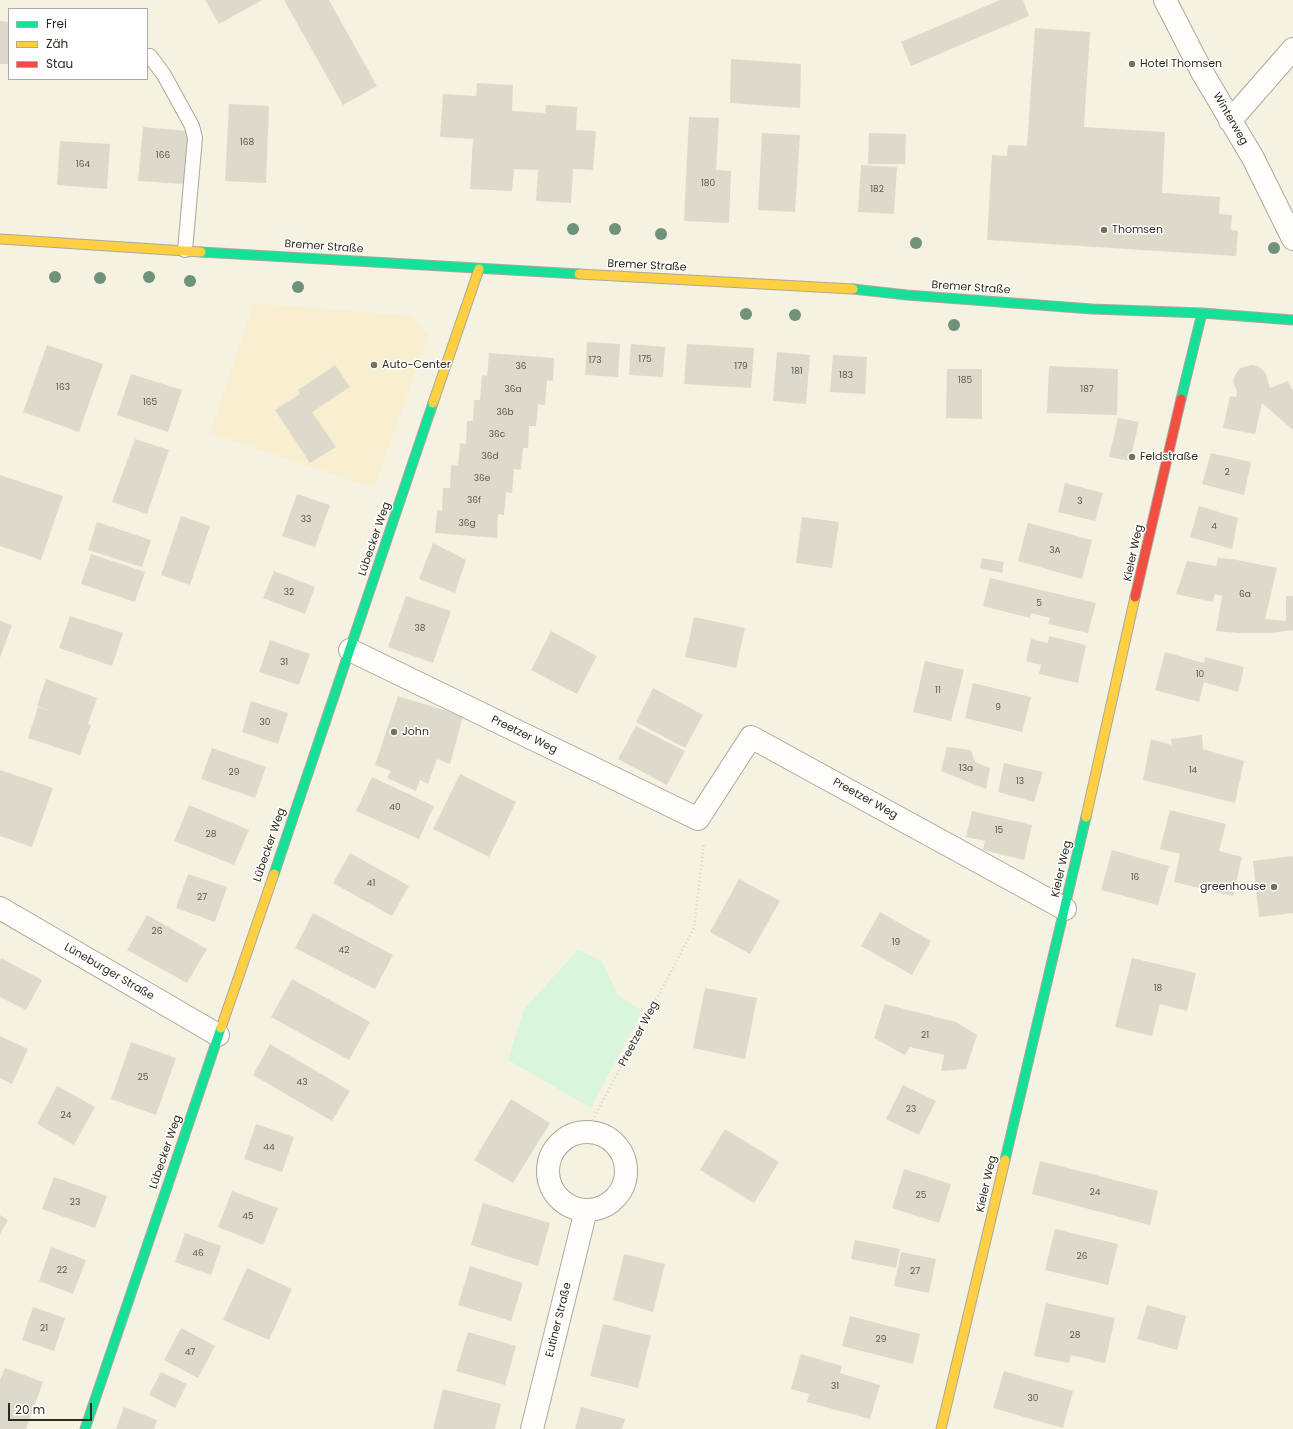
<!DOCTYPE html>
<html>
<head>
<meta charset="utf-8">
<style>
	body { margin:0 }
	#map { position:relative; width:1293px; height:1429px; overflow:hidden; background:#f6f2e2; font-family:Poppins,sans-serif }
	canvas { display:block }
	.legend { position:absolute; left:8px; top:8px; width:140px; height:72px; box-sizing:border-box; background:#fff; border:1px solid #abaaa5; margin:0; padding:5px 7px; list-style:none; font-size:12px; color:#2e2b1d }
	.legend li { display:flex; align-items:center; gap:8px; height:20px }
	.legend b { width:20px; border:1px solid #abaaa5 }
	.scale { position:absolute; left:8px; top:1403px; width:84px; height:18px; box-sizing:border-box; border:2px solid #2e2b1d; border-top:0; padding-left:5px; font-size:12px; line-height:14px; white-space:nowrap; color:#2e2b1d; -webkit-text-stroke:3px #fff; paint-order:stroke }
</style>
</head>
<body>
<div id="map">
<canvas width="1293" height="1429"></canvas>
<ul class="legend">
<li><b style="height:5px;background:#16e098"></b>Frei</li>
<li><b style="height:5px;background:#ffcf43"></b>Zäh</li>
<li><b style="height:5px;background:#f24e42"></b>Stau</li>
</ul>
<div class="scale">20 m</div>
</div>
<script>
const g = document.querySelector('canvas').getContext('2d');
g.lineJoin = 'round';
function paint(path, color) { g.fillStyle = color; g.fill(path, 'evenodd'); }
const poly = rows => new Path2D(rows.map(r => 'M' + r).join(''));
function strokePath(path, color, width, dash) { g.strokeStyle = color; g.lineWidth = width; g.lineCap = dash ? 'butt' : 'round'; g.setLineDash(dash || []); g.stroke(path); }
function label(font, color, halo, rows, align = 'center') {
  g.font = font + ' Poppins,sans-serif'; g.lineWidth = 3; g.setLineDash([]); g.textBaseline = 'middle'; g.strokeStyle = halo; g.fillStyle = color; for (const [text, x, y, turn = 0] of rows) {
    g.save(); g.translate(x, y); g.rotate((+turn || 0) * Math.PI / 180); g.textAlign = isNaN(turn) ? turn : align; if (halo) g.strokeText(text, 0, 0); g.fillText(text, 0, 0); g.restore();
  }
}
const built = poly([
	[254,303,412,316,429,335,374,488,210,433]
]);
const green = poly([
	[578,950,602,961,618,995,642,1011,591,1108,508,1060,524,1009]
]);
const building = poly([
	[205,0,262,0,219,24],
	[284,0,329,0,377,86,343,105],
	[1000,0,1023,0,1029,16,911,66,901,42],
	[0,21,9,22,9,64,0,64],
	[1035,28,1090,32,1084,127,1165,132,1162,193,1220,197,1219,214,1232,215,1231,230,1238,231,1236,256,987,240,992,155,1007,156,1008,145,1027,146],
	[731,59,801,64,800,108,730,103],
	[477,83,513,85,512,111,545,113,546,105,577,107,576,130,596,131,593,170,573,169,571,203,536,201,538,170,514,169,512,191,470,189,473,139,440,137,443,94,476,96],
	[229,104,269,106,266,183,225,181],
	[689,117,719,118,716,170,731,171,729,223,684,221],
	[143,127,188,131,184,184,138,181],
	[762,133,800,135,795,212,758,210],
	[869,133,906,134,905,164,868,164],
	[60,141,110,144,107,189,57,185],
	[861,165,897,167,894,214,858,212],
	[587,342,620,344,618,377,585,375],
	[631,344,665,347,663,377,629,375],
	[687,344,754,348,751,388,684,384],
	[47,345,103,364,79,432,23,412],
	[777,352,810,355,806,404,773,401],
	[489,353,554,358,553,381,547,380,545,405,538,404,536,426,529,426,528,448,523,448,521,470,514,469,512,493,506,492,504,515,498,514,497,538,435,533,437,510,442,511,443,488,450,488,451,465,458,466,460,443,466,444,467,421,473,421,474,400,480,400,482,375,487,376],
	[833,355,867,357,865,394,830,392],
	[335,365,350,387,312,412,336,447,310,463,275,410,300,394,298,390],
	[1251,365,1257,366,1262,369,1266,374,1270,388,1288,381,1292,390,1293,389,1293,430,1262,403,1255,434,1223,428,1230,396,1236,397,1237,392,1233,381,1235,375,1240,368],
	[1049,366,1118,369,1117,415,1047,413],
	[947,369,982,369,982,419,946,418],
	[131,374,182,390,168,432,117,415],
	[1118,418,1139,422,1130,461,1109,457],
	[135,439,169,450,147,514,112,502],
	[1211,453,1251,462,1244,495,1202,484],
	[0,475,63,496,41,560,0,546],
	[1065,483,1103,493,1095,521,1058,512],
	[297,494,330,505,315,547,282,536],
	[1199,506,1238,518,1232,549,1190,537],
	[181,516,210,526,190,585,161,575],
	[802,517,839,522,832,568,796,563],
	[97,522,151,540,142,567,88,550],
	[1028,523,1092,540,1082,579,1018,561],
	[433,543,466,560,455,593,419,579],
	[91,554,145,572,135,602,81,584],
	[982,558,1004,562,1002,573,980,568],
	[1218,558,1232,559,1277,568,1265,619,1286,621,1286,596,1293,596,1293,630,1270,633,1238,633,1216,631,1222,596,1215,594,1213,602,1176,594,1187,561,1216,566],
	[274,571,315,587,305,614,263,598],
	[990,578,1096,603,1088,633,1048,624,1050,618,1031,613,1030,618,983,606],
	[406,596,451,611,433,663,388,647],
	[70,616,123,633,112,666,59,648],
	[694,617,745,628,736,668,685,657],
	[0,621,12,625,0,658],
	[551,631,597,656,577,694,531,670],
	[1049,636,1086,645,1078,683,1039,674,1041,665,1026,661,1031,639,1048,643],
	[270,640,310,654,299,685,259,672],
	[1165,652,1204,663,1205,657,1244,667,1238,692,1204,682,1199,702,1155,690],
	[925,661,964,670,951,721,913,712],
	[46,679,97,698,88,724,91,725,80,755,28,738,38,707,54,712,37,706],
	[973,683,1031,697,1022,732,965,718],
	[653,688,703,715,685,748,636,722],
	[398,696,463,716,450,764,437,759,428,784,420,780,416,791,387,778,391,771,375,765],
	[251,701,288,713,278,744,242,732],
	[636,726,685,751,667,785,618,759],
	[1202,735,1203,749,1244,761,1235,803,1143,780,1151,739,1172,745,1171,739],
	[947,747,971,750,975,762,990,768,986,789,941,771],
	[212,748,266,767,255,798,201,779],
	[1004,763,1043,772,1034,802,998,792],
	[0,770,53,788,32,847,0,836],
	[460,774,516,802,489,857,433,829],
	[372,777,434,806,419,839,356,811],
	[189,805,249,830,234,865,174,841],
	[1170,810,1226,824,1219,851,1242,857,1233,896,1174,882,1180,854,1160,849],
	[972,811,1032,825,1024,860,983,850,985,841,966,837],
	[1112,850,1169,866,1158,905,1101,890],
	[350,853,409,886,392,916,333,883],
	[1293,856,1293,913,1259,917,1253,861],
	[188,874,227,887,215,922,176,908],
	[739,879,780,901,750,954,710,932],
	[880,912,931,941,912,975,861,946],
	[313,913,393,955,375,989,295,948],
	[147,915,207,949,187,983,127,950],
	[1,958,42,980,26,1010,0,997,0,961],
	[1132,958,1196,973,1187,1011,1160,1004,1152,1036,1115,1027],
	[292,979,370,1022,349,1060,271,1017],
	[705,988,757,998,745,1059,693,1048],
	[885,1004,956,1022,977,1035,966,1069,941,1071,944,1055,910,1047,905,1055,874,1038],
	[0,1036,28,1049,12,1084,0,1078],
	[131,1042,176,1058,156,1115,111,1099],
	[270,1044,350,1091,332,1121,253,1075],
	[903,1085,936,1101,919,1135,886,1119],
	[57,1086,95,1107,74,1145,37,1124],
	[511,1099,550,1123,513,1183,474,1160],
	[256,1124,294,1137,282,1172,244,1159],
	[725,1129,779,1162,754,1203,700,1170],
	[1040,1161,1158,1191,1150,1225,1032,1194],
	[904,1169,951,1184,939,1223,892,1208],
	[54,1177,107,1196,95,1228,42,1209],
	[232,1191,278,1208,263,1245,218,1227],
	[483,1203,550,1223,538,1266,471,1245],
	[0,1215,8,1220,0,1234],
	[1055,1229,1118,1244,1108,1285,1045,1270],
	[185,1233,221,1246,211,1275,175,1262],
	[855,1240,900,1249,896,1268,851,1259],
	[51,1247,86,1260,73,1294,39,1281],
	[901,1252,936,1259,929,1293,894,1286],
	[624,1254,665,1264,653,1312,613,1300],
	[470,1266,523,1283,511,1321,458,1305],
	[247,1268,292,1289,269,1340,223,1320],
	[1046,1303,1115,1318,1105,1363,1071,1355,1069,1363,1034,1356],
	[1147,1305,1186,1316,1177,1350,1137,1339],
	[33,1307,65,1318,54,1351,22,1340],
	[850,1316,920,1334,913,1364,842,1346],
	[603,1324,651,1336,638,1388,590,1376],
	[181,1328,215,1346,198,1378,164,1360],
	[468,1332,516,1346,505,1385,456,1371],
	[801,1354,842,1366,840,1373,880,1385,870,1419,807,1402,809,1394,791,1389],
	[5,1368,43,1382,26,1429,0,1429,0,1380],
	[1004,1371,1073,1391,1063,1428,993,1408],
	[161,1372,187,1384,175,1408,149,1395],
	[443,1389,501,1404,495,1429,433,1429],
	[124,1407,157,1420,154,1429,116,1429],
	[581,1407,625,1419,622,1429,575,1429]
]);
const path = poly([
	[587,1131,694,928,704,843]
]);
const lane = poly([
	[150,56,164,75,192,126,195,138,185,250]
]);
const street = poly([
	[1165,0,1202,72,1253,158,1293,239],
	[1230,121,1293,49],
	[350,650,698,819,751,737,1065,909],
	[0,908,218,1035],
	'548 1171a39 39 0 1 1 78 0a39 39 0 1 1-78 0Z',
	[532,1429,586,1210]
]);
const fast = poly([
	[201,252,579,274],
	[853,289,907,295,1092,309,1202,313,1293,320],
	[1181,399,1202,313],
	[274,874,433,403],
	[1005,1160,1086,817],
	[85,1429,221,1028]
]);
const slow = poly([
	[0,239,201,252],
	[579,274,853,289],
	[433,403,479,269],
	[1086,817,1135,597],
	[221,1028,274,874],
	[941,1429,1005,1160]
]);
const jam = poly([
	[1135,597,1181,399]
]);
const trees = [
	[573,229],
	[615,229],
	[661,234],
	[916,243],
	[1274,248],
	[55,277],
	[149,277],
	[100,278],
	[190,281],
	[298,287],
	[746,314],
	[795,315],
	[954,325]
];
const markers = [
	[1132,64,4,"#747162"],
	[1104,230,4,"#747162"],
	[374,365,4,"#747162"],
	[1132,457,4,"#747162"],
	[394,732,4,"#747162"],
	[1274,887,4,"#747162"]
];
const numberNames = [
	["168",247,143],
	["166",163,156],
	["164",83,165],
	["180",708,184],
	["182",877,190],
	["175",645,360],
	["173",595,361],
	["36",521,367],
	["179",741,367],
	["181",797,372],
	["183",846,376],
	["185",965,381],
	["163",63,388],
	["36a",513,390],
	["187",1087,390],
	["165",150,403],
	["36b",505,413],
	["36c",497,435],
	["36d",490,457],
	["2",1227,473],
	["36e",482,479],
	["36f",474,501],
	["3",1080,502],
	["33",306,520],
	["36g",467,524],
	["4",1214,527],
	["3A",1055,551],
	["32",289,593],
	["6a",1245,595],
	["5",1039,604],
	["38",420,629],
	["31",284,663],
	["10",1200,675],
	["11",938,691],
	["9",998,708],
	["30",265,723],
	["13a",966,769],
	["14",1193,771],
	["29",234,773],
	["13",1020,782],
	["40",395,808],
	["15",999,831],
	["28",211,835],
	["16",1135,878],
	["41",371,884],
	["27",202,898],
	["26",157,932],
	["19",896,943],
	["42",344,951],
	["18",1158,989],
	["21",925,1036],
	["25",143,1078],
	["43",302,1083],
	["23",911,1110],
	["24",66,1116],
	["44",269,1148],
	["24",1095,1193],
	["25",921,1196],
	["23",75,1203],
	["45",248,1217],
	["46",198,1254],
	["26",1082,1257],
	["22",62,1271],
	["27",915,1272],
	["21",44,1329],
	["28",1075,1336],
	["29",881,1340],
	["47",190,1353],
	["31",835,1387],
	["30",1033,1399]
];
const poiNames = [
	["Hotel Thomsen",1140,64],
	["Thomsen",1112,230],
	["Auto-Center",382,365],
	["Feldstraße",1140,457],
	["John",402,732],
	["greenhouse",1266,887,"right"]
];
const streetNames = [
	["Winterweg",1230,119,60],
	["Bremer Straße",324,247,4],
	["Bremer Straße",647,266,3],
	["Bremer Straße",971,288,4],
	["Lübecker Weg",375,539,-71],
	["Kieler Weg",1134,553,-78],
	["Preetzer Weg",524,735,26],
	["Preetzer Weg",865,799,29],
	["Lübecker Weg",270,845,-71],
	["Kieler Weg",1062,869,-77],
	["Lüneburger Straße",109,972,30],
	["Preetzer Weg",639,1034,-62],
	["Lübecker Weg",166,1152,-71],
	["Kieler Weg",987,1184,-77],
	["Eutiner Straße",559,1320,-76]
];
paint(built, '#f8efd0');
paint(green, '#d9f5db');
paint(building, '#dddacb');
strokePath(lane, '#aca89a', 16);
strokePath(street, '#aca89a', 24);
strokePath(fast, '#aca89a', 11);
strokePath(slow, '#aca89a', 11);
strokePath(jam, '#aca89a', 11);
strokePath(path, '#d5d3ce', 2.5, [1, 3]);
strokePath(lane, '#fefdfb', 14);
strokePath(street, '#fefdfb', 22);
strokePath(fast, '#16e098', 9);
strokePath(slow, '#ffcf43', 9);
strokePath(jam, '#f24e42', 9);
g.fillStyle = '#70917b';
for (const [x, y] of trees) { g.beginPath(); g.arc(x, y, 6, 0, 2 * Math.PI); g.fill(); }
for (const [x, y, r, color] of markers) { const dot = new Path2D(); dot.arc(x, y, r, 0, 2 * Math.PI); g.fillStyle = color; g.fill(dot); strokePath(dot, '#fff', 1.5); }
label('9px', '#5b584a', null, numberNames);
label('11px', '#2e2b1d', '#fff', poiNames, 'left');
label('11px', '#2e2b1d', '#fff', streetNames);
</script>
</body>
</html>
